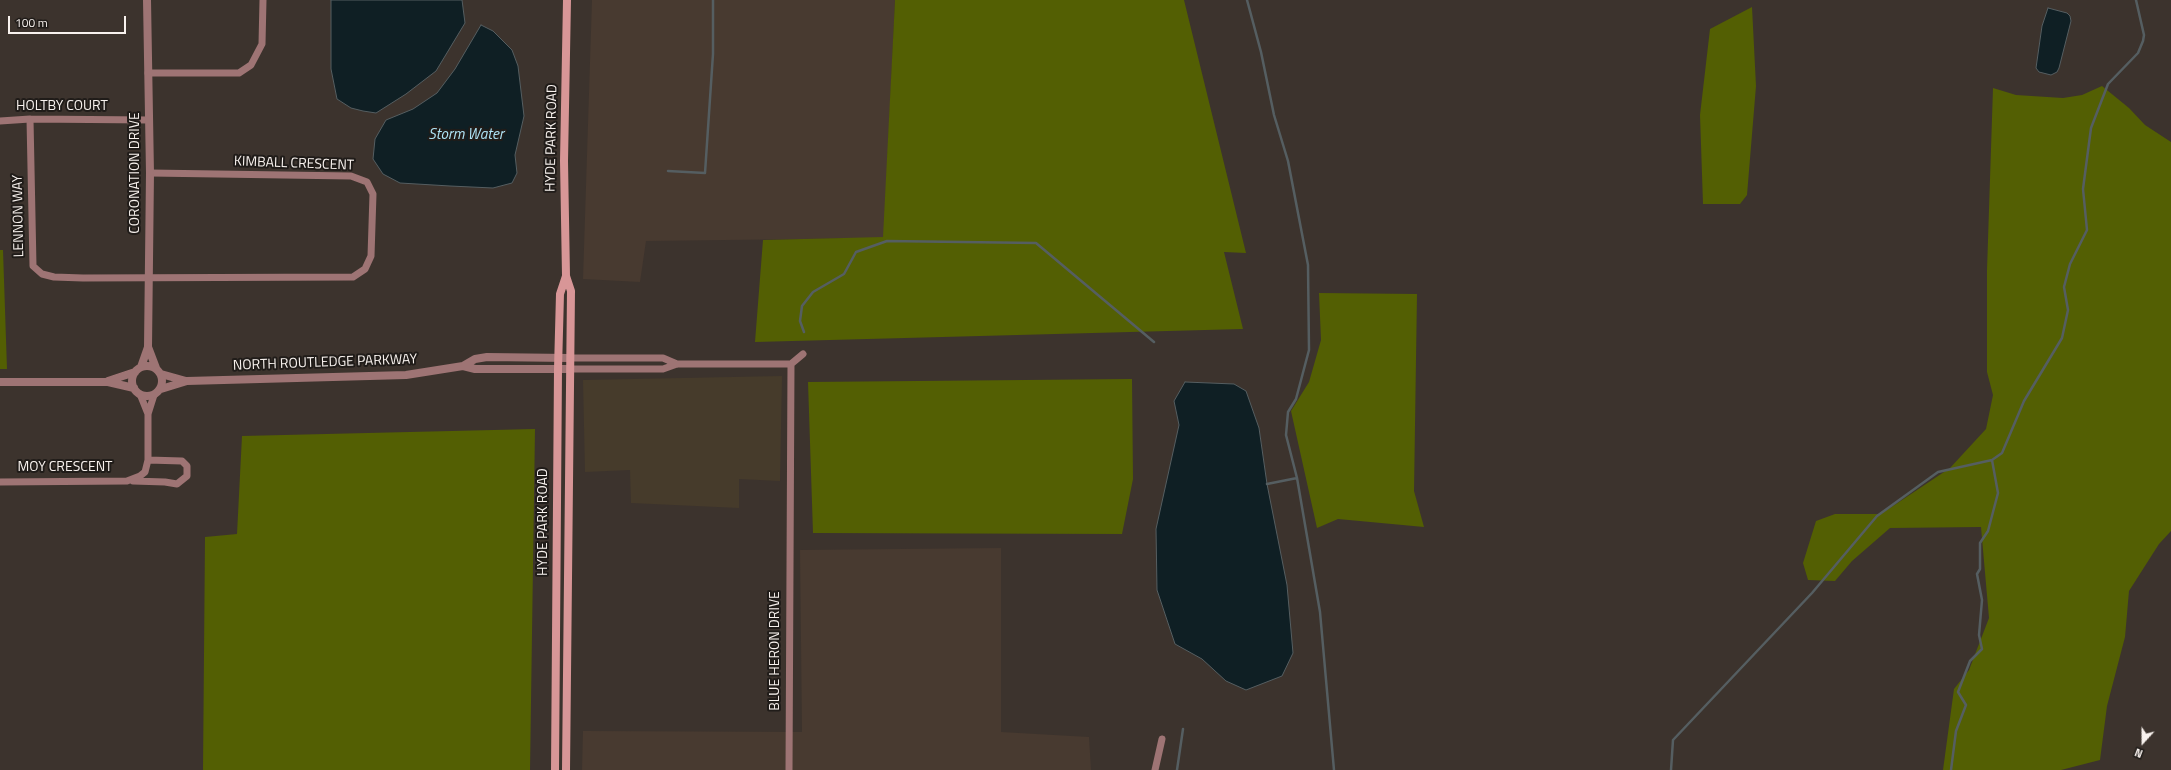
<!DOCTYPE html>
<html>
<head>
<meta charset="utf-8">
<style>
	body { margin:0 }
	#map { position:relative; width:2171px; height:770px; overflow:hidden; background:#3c332d; font-family:"Titillium Web",sans-serif }
	canvas { display:block }
	.north { position:absolute; left:2123px; top:722px; width:40px; height:40px; -webkit-text-stroke:3px #201c19; paint-order:stroke; rotate:201deg; font-size:11px; font-weight:700; line-height:16px; text-align:center; color:#f8f2ee }
	.north::after { content:''; display:block; margin:auto; width:14px; height:18px; background:#f8f2ee; clip-path:polygon(50% 0,100% 100%,50% 72%,0 100%) }
	.scale { position:absolute; left:8px; top:16px; width:118px; height:18px; box-sizing:border-box; border:2px solid #f8f2ee; border-top:0; padding-left:5px; font-size:12px; line-height:14px; white-space:nowrap; color:#f8f2ee; -webkit-text-stroke:3px #201c19; paint-order:stroke }
</style>
</head>
<body>
<div id="map">
<canvas width="2171" height="770"></canvas>
<div class="north">N</div>
<div class="scale">100 m</div>
</div>
<script>
const g = document.querySelector('canvas').getContext('2d');
g.lineJoin = 'round';
function paint(path, color) { g.fillStyle = color; g.fill(path, 'evenodd'); }
const poly = rows => new Path2D(rows.map(r => 'M' + r).join(''));
function strokePath(path, color, width, dash) { g.strokeStyle = color; g.lineWidth = width; g.lineCap = dash ? 'butt' : 'round'; g.setLineDash(dash || []); g.stroke(path); }
function label(font, color, halo, rows, align = 'center') {
  g.font = font + ' "Titillium Web",sans-serif'; g.lineWidth = 4; g.setLineDash([]); g.textBaseline = 'middle'; g.strokeStyle = halo; g.fillStyle = color; for (const [text, x, y, turn = 0] of rows) {
    g.save(); g.translate(x, y); g.rotate((+turn || 0) * Math.PI / 180); g.textAlign = isNaN(turn) ? turn : align; if (halo) g.strokeText(text, 0, 0); g.fillText(text, 0, 0); g.restore();
  }
}
const commercial = poly([
	[782,376,780,481,739,479,739,508,631,503,630,470,585,472,583,380]
]);
const built = poly([
	[592,0,895,0,884,238,646,241,640,282,583,279],
	[1001,548,1001,732,1089,737,1091,770,582,770,583,731,802,732,800,550]
]);
const green = poly([
	[895,0,1184,0,1246,253,1224,252,1243,329,755,342,763,240,883,237],
	[1752,7,1756,86,1747,195,1740,204,1703,204,1700,115,1710,29],
	[2102,86,2129,108,2145,125,2171,142,2171,531,2159,544,2129,591,2125,637,2107,706,2100,760,2061,770,1943,770,1954,689,1969,670,1989,618,1981,527,1890,528,1852,561,1835,581,1808,580,1803,563,1816,521,1835,514,1881,514,1950,468,1986,429,1993,395,1987,372,1987,270,1993,88,2016,95,2063,98,2082,95],
	[0,250,3,250,7,369,0,369],
	[1319,293,1417,294,1414,491,1424,527,1338,519,1317,528,1291,411,1309,382,1321,340],
	[1132,379,1133,479,1122,534,813,533,808,382],
	[535,429,530,770,203,770,205,537,237,534,242,436]
]);
const water = poly([
	[331,0,462,0,465,23,436,71,406,94,376,113,363,111,351,108,337,99,331,69,331,0],
	[2048,8,2067,13,2070,16,2071,21,2059,68,2057,72,2051,75,2039,72,2036,68,2042,26,2048,8],
	[481,25,493,31,512,50,518,66,524,116,515,155,517,173,512,183,493,188,450,186,400,183,383,174,373,159,375,139,386,120,413,109,437,93,455,69,481,25],
	[1185,382,1234,384,1246,391,1259,428,1267,484,1287,585,1293,653,1282,676,1246,690,1226,681,1202,659,1175,644,1157,590,1156,529,1179,425,1174,401,1185,382]
]);
const stream = poly([
	[1247,0,1261,52,1274,115,1288,161,1308,265,1309,350,1296,399,1288,412,1286,435,1297,478,1320,612,1334,770],
	[668,171,705,173,713,54,713,0],
	[804,332,800,321,802,306,813,292,844,274,856,252,887,241,1036,243,1154,342],
	[1267,484,1297,478],
	[1177,770,1183,729],
	[1671,770,1673,740,1812,593,1877,516,1938,472,1992,460,2002,453,2024,401,2062,338,2068,310,2064,287,2070,264,2087,230,2083,189,2091,128,2108,84,2138,53,2143,41,2144,35,2136,0],
	[1951,770,1956,731,1966,705,1958,692,1970,661,1982,649,1979,635,1982,600,1977,574,1980,569,1980,543,1988,531,1998,493,1992,460]
]);
const minor = poly([
	[148,73,239,73,251,65,262,44,263,0],
	[30,119,33,266,42,274,54,277,83,278,353,277,365,269,371,256,373,194,367,182,351,176,150,173],
	[0,121,30,119,149,120],
	[569,358,663,358,677,364],
	[791,364,803,354],
	[569,369,663,369,677,364,791,364],
	[140,394,148,414],
	[133,481,165,482,177,484,187,476,187,466,182,461,148,460],
	[0,482,127,481,140,476,145,472,148,460,148,414,154,395],
	[789,770,791,364],
	[1155,770,1162,739]
]);
const tertiary = poly([
	[147,0,150,173,148,347,156,368],
	'132 381a15 15 0 1 1 30 0a15 15 0 1 1-30 0Z',
	[463,366,475,369,569,369],
	[141,367,148,347],
	[161,374,186,381],
	[108,381,135,372],
	[0,382,108,382,134,388],
	[161,389,187,381,406,375,463,366,475,359,487,357,569,358]
]);
const secondary = poly([
	[555,770,558,369,560,294,566,276],
	[566,770,571,291,566,276,564,161,567,0]
]);
const streetNames = [
	["HOLTBY COURT",62,107],
	["HYDE PARK ROAD",552,138,-89],
	["KIMBALL CRESCENT",294,164,2],
	["CORONATION DRIVE",136,173,-90],
	["LENNON WAY",19,216,-91],
	["NORTH ROUTLEDGE PARKWAY",325,363,-2],
	["MOY CRESCENT",65,468],
	["HYDE PARK ROAD",544,522,-90],
	["BLUE HERON DRIVE",776,651,-90]
];
const waterNames = [
	["Storm Water",466,135]
];
paint(commercial, '#463b2b');
paint(built, '#483a30');
paint(green, '#535f03');
paint(water, '#0f1f24');
strokePath(water, '#555e61', 1);
strokePath(stream, '#555e61', 2.5);
strokePath(minor, '#9e7474', 7);
strokePath(tertiary, '#9e7474', 8);
strokePath(secondary, '#d89697', 8);
label('14px', '#f8f2ee', '#201c19', streetNames);
label('italic 15px', '#afe4f6', '#201c19', waterNames);
</script>
</body>
</html>
